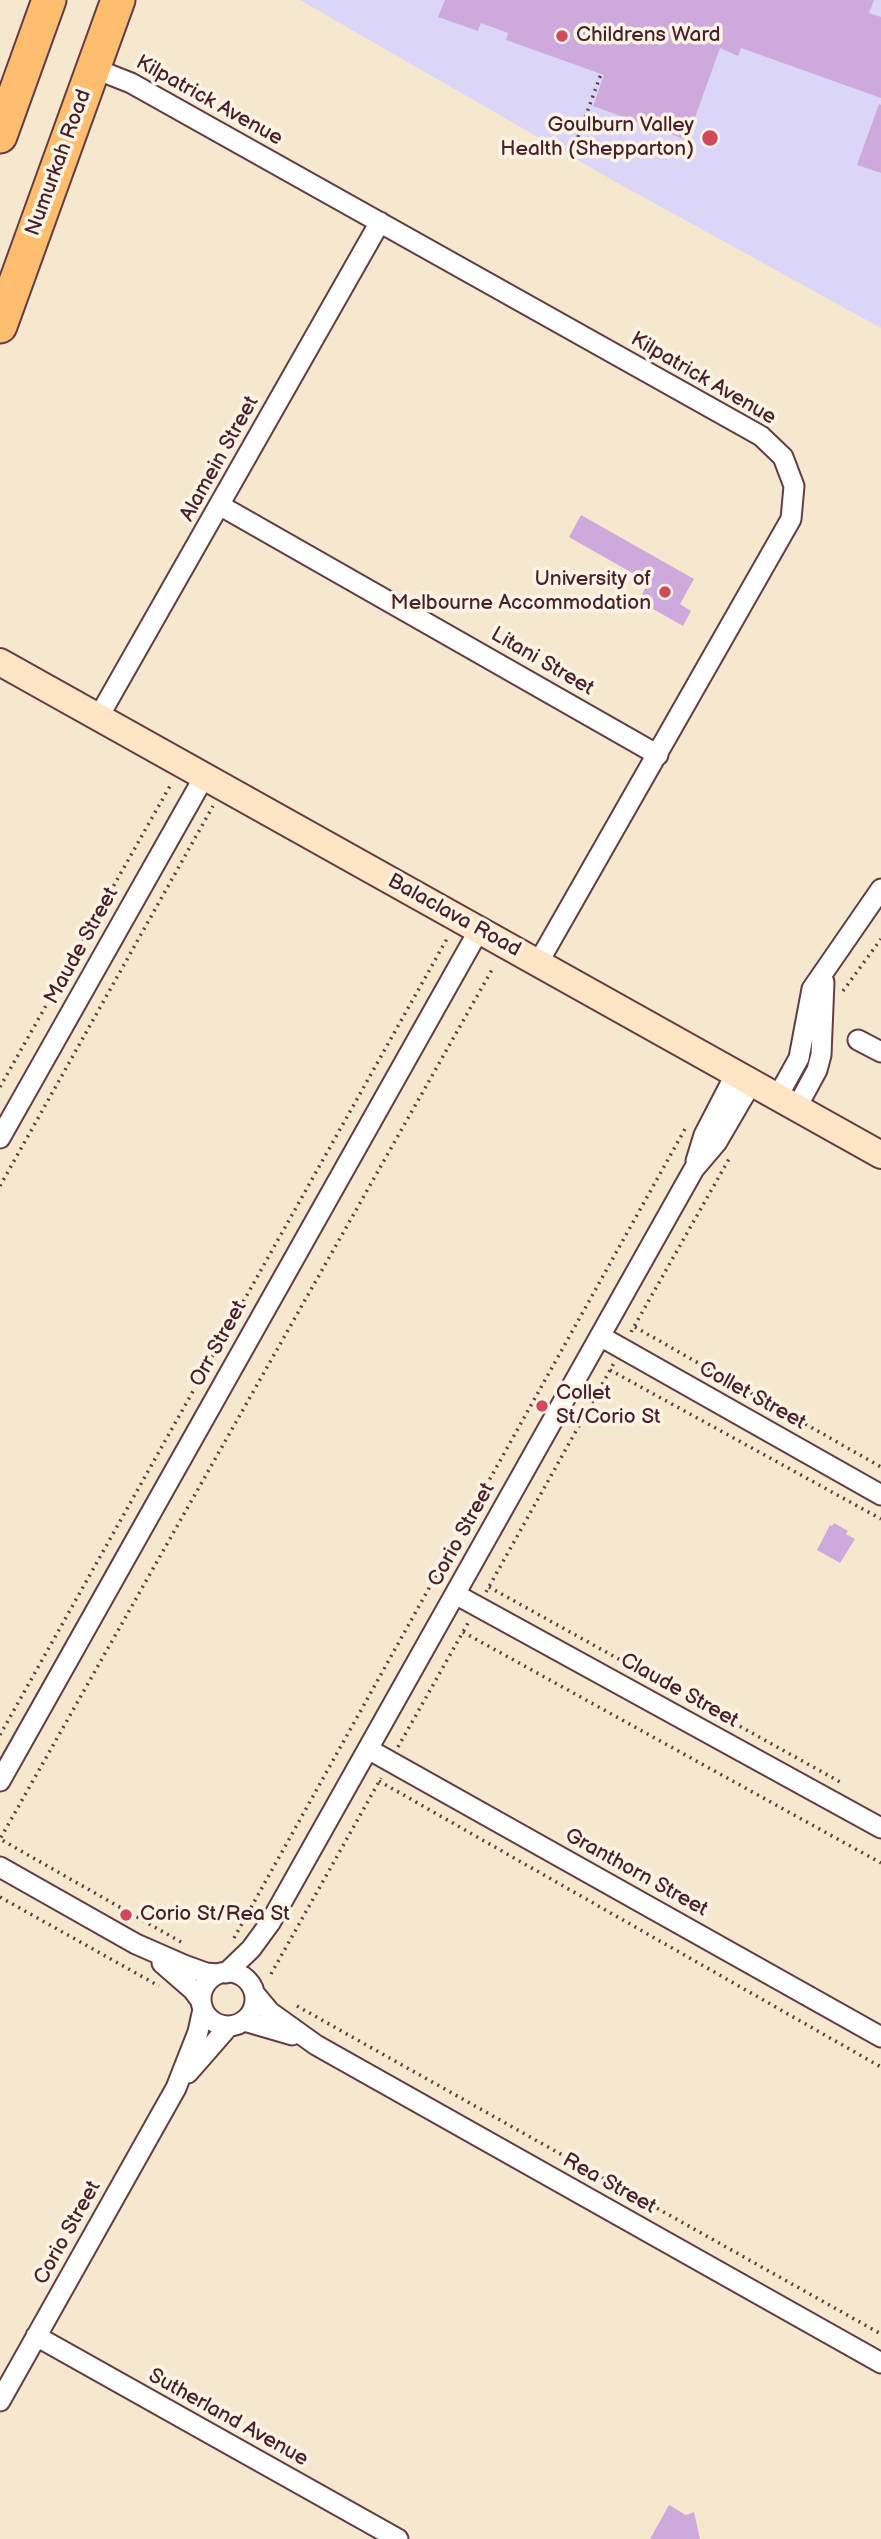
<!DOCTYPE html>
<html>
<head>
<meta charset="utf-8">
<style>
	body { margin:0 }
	canvas { display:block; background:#f6e8cf }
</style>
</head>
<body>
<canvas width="881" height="2539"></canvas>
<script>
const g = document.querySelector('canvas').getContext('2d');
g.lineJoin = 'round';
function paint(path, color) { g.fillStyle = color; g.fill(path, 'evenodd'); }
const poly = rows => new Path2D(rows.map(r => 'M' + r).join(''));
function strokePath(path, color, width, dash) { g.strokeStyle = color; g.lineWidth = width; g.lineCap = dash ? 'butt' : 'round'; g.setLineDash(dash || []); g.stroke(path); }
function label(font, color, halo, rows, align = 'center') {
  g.font = font + ' "Balsamiq Sans",sans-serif'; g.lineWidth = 7; g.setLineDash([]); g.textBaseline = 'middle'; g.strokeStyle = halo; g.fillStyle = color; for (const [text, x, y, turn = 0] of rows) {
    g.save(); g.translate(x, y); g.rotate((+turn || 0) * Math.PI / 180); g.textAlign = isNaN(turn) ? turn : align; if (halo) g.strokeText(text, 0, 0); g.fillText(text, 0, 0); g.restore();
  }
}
const built = poly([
	[300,0,881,0,881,328,614,181]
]);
const building = poly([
	[445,0,874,0,869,13,881,17,881,98,741,48,738,56,720,48,687,140,593,106,604,75,506,40,508,33,481,23,478,31,438,17],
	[879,104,881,105,881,173,857,165],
	[581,515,694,579,680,604,691,611,683,626,639,601,648,582,569,537],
	[834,1523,848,1531,846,1534,855,1539,840,1563,817,1550,830,1525,832,1526],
	[669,2505,686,2515,694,2512,700,2539,650,2539]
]);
const path = poly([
	[578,137,601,74],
	[843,991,881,939],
	[0,1087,170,786],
	[0,1186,213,806],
	[635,1327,881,1467],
	[631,1332,729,1159],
	[610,1370,881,1519],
	[489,1587,842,1783],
	[486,1592,614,1363],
	[463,1632,881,1863],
	[0,1735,448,937],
	[398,1747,468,1623],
	[379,1781,881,2067],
	[0,1897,159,1986],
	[234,1938,685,1129],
	[181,1942,0,1839,493,968],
	[271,1974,381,1778],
	[297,2006,881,2334]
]);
const street = poly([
	[93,68,131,83,761,436,783,457,794,486,791,519,538,963],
	[221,506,658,755],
	[98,718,380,222],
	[858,1040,881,1052],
	[778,1096,799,1058,812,989,881,889],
	[797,1107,817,1070,821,1055,824,982],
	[0,1138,204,777],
	[696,1161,704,1135,736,1073],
	[600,1336,881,1495],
	[455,1594,881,1828],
	[368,1749,881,2037],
	[0,1781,479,930],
	[0,1867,136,1944,184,1965,206,1973,218,1974],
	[162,1963,193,1990,201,2001],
	'201 1999a27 27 0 1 1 54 0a27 27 0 1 1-54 0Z',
	[226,1973,251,1949,270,1923,694,1169,717,1142,752,1082],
	[255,1994,270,2012,316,2045,881,2363],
	[244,2021,292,2035],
	[188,2073,229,2026],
	[36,2336,398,2539],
	[0,2401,176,2088,198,2032,203,2009]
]);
const secondary = poly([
	[0,662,881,1155]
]);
const highway = poly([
	[0,136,49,0],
	[0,326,118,0]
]);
const markers = [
	[562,36,7,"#d1495b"],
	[710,138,9,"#d1495b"],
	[665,592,7,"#d1495b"],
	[542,1406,7,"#d1495b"],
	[126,1915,7,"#d1495b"]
];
const poiNames = [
	["Childrens Ward",576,36],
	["Goulburn Valley",694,126,"right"],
	["Health (Shepparton)",694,150,"right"],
	["University of",651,580,"right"],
	["Melbourne Accommodation",651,604,"right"],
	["Collet",556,1394],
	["St/Corio St",556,1418],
	["Corio St/Rea St",140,1915]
];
const streetNames = [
	["Kilpatrick Avenue",209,101,29],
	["Numurkah Road",59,163,-70],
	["Kilpatrick Avenue",703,379,30],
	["Alamein Street",220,459,-61],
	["Litani Street",542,662,30],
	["Balaclava Road",454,916,29],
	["Maude Street",82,946,-61],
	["Orr Street",219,1344,-61],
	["Collet Street",752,1396,29],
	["Corio Street",462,1535,-61],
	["Claude Street",679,1691,29],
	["Granthorn Street",636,1873,29],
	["Rea Street",609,2184,29],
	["Corio Street",68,2233,-61],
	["Sutherland Avenue",228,2418,29]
];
paint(built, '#dbd6f7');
paint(building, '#ceaadc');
strokePath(street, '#643d44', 23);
strokePath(secondary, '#643d44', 30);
strokePath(highway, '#643d44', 37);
strokePath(path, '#643d44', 3.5, [2, 5]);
strokePath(street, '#fff', 19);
strokePath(secondary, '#fee5c5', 26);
strokePath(highway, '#fcbd6f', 33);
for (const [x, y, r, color] of markers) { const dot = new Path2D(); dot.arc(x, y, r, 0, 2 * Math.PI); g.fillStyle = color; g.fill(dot); strokePath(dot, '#fcf5e5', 2.5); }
label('21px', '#4a1f2b', '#fcf5e5', poiNames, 'left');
label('21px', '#4a1f2b', '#fcf5e5', streetNames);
</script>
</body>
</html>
